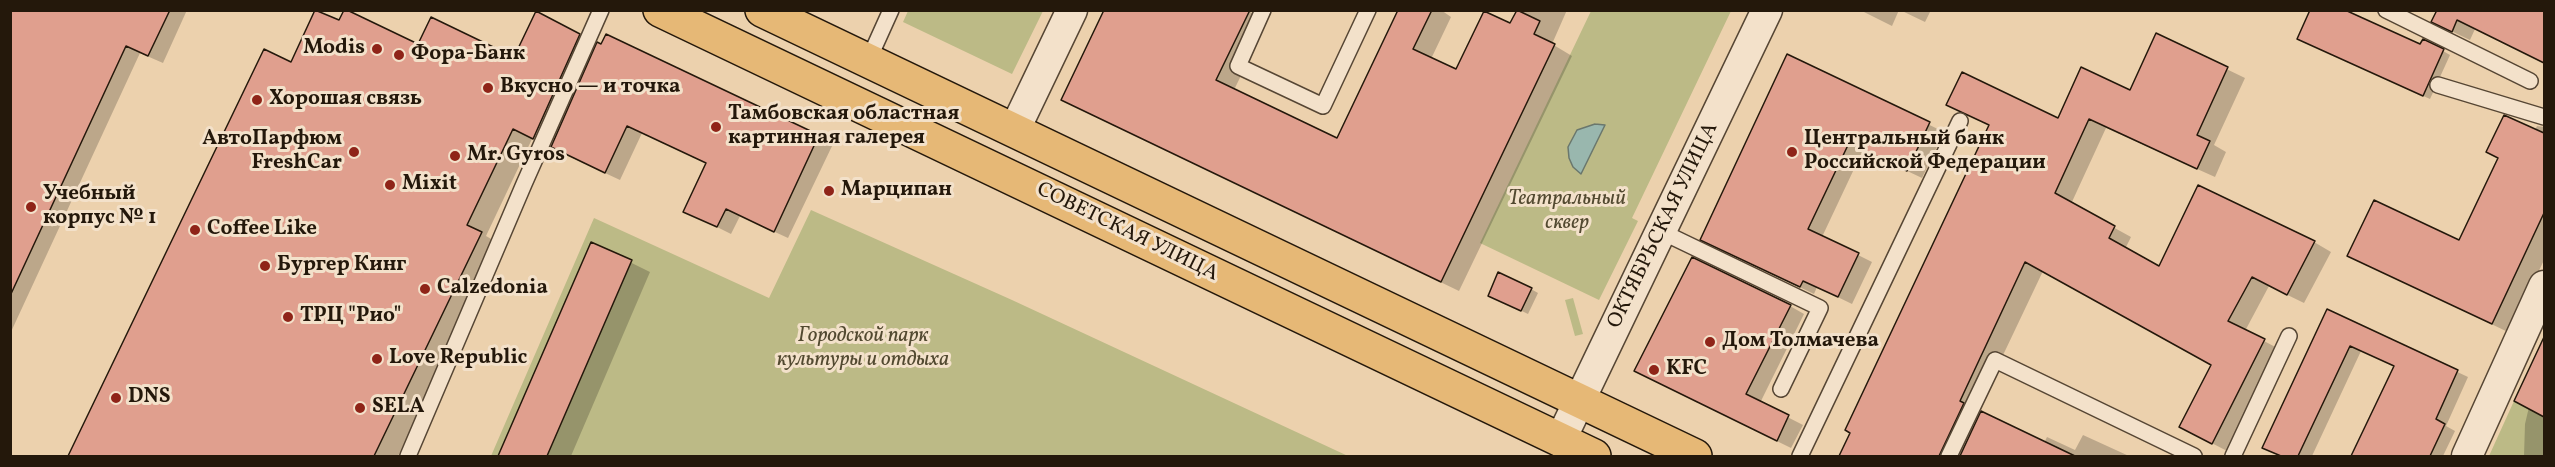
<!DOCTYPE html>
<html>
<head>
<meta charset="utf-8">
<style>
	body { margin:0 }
	#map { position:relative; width:2555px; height:467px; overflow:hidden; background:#ecd1ad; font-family:Vollkorn,serif }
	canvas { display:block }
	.frame { position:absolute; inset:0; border:12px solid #24180b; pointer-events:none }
</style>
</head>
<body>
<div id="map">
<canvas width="2555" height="467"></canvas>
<div class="frame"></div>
</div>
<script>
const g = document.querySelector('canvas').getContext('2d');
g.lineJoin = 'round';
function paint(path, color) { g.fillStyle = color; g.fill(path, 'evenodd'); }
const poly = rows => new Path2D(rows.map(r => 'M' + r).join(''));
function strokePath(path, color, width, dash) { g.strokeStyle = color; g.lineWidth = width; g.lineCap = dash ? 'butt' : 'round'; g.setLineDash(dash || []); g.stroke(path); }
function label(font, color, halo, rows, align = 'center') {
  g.font = font + ' Vollkorn,serif'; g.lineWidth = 6; g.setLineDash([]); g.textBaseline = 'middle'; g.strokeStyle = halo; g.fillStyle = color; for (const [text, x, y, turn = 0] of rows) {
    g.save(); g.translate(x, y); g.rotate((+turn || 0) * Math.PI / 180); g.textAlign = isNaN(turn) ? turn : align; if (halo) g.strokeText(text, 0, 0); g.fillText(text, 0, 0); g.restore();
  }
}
const green = poly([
	[908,11,908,10,1043,11,1012,74,903,22],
	[1591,11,1731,11,1632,218,1638,221,1599,300,1480,243],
	[811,210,1012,300,1348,456,491,456,594,218,769,298],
	[1573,298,1583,334,1575,336,1565,300],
	[2544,337,2544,456,2489,456,2514,401]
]);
const water = poly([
	[1595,124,1605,125,1581,174,1573,167,1569,158,1568,147,1577,130,1595,124]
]);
const shadow = poly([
	[10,10,187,10,163,63,140,53,10,334],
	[1247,10,1267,22,1234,90,1338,140,1400,10,1441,10,1451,17,1431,59,1457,71,1511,25,1517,10,1567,10,1552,44,1572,56,1459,291,1063,100],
	[1860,10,1899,10,1892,26],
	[1900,10,1931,10,1925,22],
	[2439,10,2544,10,2544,63,2475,29,2470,40,2451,31],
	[339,22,419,46,515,59,579,35,602,46,606,36,833,144,788,238,740,216,731,234,685,211,708,164,642,133,620,180,532,139,486,236,500,244,398,456,69,456,264,51,292,64],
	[2156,35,2245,78,2214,145,2226,152,2215,177,2106,128,2071,204,2131,237,2125,249,2160,268,2314,242,2331,252,2304,303,2269,286,2245,331,2281,350,2229,452,2198,436,2212,365,2043,271,1976,412,2044,443,2047,437,2075,450,2083,435,2129,456,1841,456,1990,126,1948,104,2058,120,2131,92],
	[2306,43,2421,46,2443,51,2450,55,2430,99],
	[1787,56,1944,132,1922,178,1863,150,1822,237,1872,262,1852,304,1817,287,1814,294,1716,247],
	[2537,126,2544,127,2544,260,2510,333,2349,256,2460,242,2500,158,2535,130],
	[591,243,650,272,571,456,499,456],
	[1531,289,1538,293,1528,314,1497,299],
	[1790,306,1804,314,1760,403,1803,425,1791,448,1650,379],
	[2328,311,2468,377,2446,426,2455,431,2443,456,2353,456,2395,366,2361,351,2312,456,2281,456,2264,448],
	[2544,340,2544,456,2524,456,2525,424,2529,407,2516,400]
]);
const building = poly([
	[10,10,170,10,148,56,126,46,10,296,10,10],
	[315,10,339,20,344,10,347,10,418,44,431,17,514,57,536,11,580,34,533,139,513,129,467,225,482,232,374,456,68,456,264,49,291,62,315,10],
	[1104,10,1250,10,1216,80,1337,138,1398,10,1432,10,1413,49,1456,69,1484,11,1510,23,1517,10,1540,21,1534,34,1555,44,1441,282,1061,100,1104,10],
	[2310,10,2345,10,2420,44,2423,39,2444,49,2423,96,2297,39,2310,10],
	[2437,10,2544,10,2544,63,2457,20,2452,32,2431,22,2437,10],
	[2156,33,2228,67,2197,135,2210,141,2197,169,2089,119,2055,193,2115,226,2109,238,2159,266,2198,185,2315,241,2287,295,2252,277,2228,321,2265,339,2212,444,2179,427,2211,365,2025,262,1960,401,1964,403,1939,456,1839,456,1850,433,1845,430,1989,125,1946,105,1962,72,2058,118,2081,67,2130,90,2156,33],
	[606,34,819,135,774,232,726,209,717,227,683,212,706,163,627,126,605,173,551,147,597,42,601,44,606,34],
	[1787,54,1930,122,1907,171,1849,143,1808,229,1859,253,1838,297,1803,281,1800,287,1700,240,1787,54],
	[2504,115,2544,133,2544,213,2492,324,2347,256,2374,200,2459,240,2498,158,2486,152,2504,115],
	[591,242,632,260,547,456,498,456,591,242],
	[1692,257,1791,305,1746,394,1789,415,1777,441,1634,371,1692,257],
	[1498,272,1532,288,1521,311,1488,296,1498,272],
	[2327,309,2458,370,2436,419,2445,424,2430,456,2351,456,2394,366,2350,346,2298,456,2281,456,2262,448,2327,309],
	[2544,337,2544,417,2514,401,2544,337],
	[1981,411,2075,456,1960,456,1981,411]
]);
const service = poly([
	[1263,10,1238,66,1323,106,1368,10],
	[2386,10,2530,81],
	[868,61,891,10],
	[2438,85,2544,117],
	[1660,231,1820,308,1781,389],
	[408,456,524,184,601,10],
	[1800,456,1960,121],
	[1949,456,1995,360,2194,456],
	[2233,456,2289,336]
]);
const minor = poly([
	[1014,131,1072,10],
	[1560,441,1767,10],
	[2467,456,2544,286]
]);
const primary = poly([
	[660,10,1594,456],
	[762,10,1695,456]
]);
const markers = [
	[377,49,6,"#8f2418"],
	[399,55,6,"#8f2418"],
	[488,88,6,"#8f2418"],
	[257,100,6,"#8f2418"],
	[716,127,6,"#8f2418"],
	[354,152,6,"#8f2418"],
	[1792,152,6,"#8f2418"],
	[455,156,6,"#8f2418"],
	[390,185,6,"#8f2418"],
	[829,191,6,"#8f2418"],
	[31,207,6,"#8f2418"],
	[195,230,6,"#8f2418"],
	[265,266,6,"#8f2418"],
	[425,289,6,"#8f2418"],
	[288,317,6,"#8f2418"],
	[1710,342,6,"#8f2418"],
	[377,359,6,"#8f2418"],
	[1654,370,6,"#8f2418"],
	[116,398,6,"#8f2418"],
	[360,408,6,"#8f2418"]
];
const poiNames = [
	["Modis",365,49,"right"],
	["Фора-Банк",411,55],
	["Вкусно — и точка",500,88],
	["Хорошая связь",269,100],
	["Тамбовская областная",728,115],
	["картинная галерея",728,139],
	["АвтоПарфюм",342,140,"right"],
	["FreshCar",342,164,"right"],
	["Центральный банк",1804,140],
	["Российской Федерации",1804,164],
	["Mr. Gyros",467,156],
	["Mixit",402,185],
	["Марципан",841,191],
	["Учебный",43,195],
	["корпус № 1",43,219],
	["Coffee Like",207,230],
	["Бургер Кинг",277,266],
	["Calzedonia",437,289],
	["ТРЦ \"Рио\"",300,317],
	["Дом Толмачева",1722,342],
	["Love Republic",389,359],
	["KFC",1666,370],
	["DNS",128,398],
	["SELA",372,408]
];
const parkNames = [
	["Театральный",1567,200],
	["сквер",1567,224],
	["Городской парк",863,337],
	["культуры и отдыха",863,361]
];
const streetNames = [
	["ОКТЯБРЬСКАЯ УЛИЦА",1664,226,-64],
	["СОВЕТСКАЯ УЛИЦА",1127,233,26]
];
paint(green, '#bcba86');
paint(water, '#99b7ae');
strokePath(water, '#6a776d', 1.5);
paint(shadow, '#0003');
paint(building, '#e09f8e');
strokePath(building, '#24180b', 1.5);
strokePath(service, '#564634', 18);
strokePath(minor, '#564634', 33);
strokePath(primary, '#24180b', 36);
strokePath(service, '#f3e1ca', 15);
strokePath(minor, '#f3e1ca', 30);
strokePath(primary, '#e6b876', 33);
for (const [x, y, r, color] of markers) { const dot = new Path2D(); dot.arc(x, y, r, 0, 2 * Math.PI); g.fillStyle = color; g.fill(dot); strokePath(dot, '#f3e1ca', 2); }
label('bold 21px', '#24180b', '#f3e1ca', poiNames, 'left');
label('italic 21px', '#524930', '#f3e1ca', parkNames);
label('21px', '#24180b', '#f3e1ca', streetNames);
</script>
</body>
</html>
